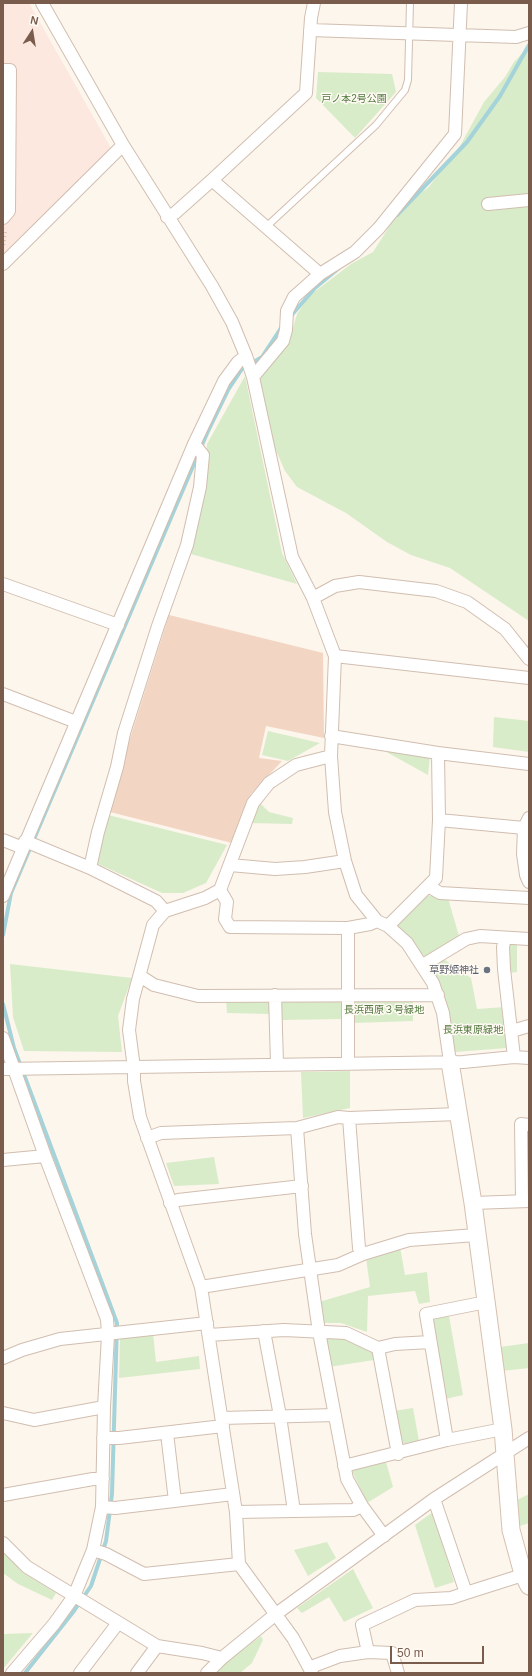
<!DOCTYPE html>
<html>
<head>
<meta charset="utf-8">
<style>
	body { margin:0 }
	#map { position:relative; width:532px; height:1676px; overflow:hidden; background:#fdf6ec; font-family:Arial,sans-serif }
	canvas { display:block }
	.frame { position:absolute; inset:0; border:4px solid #7a5c4d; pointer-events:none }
	.north { position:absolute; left:12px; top:12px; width:40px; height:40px; -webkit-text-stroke:3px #fffaf3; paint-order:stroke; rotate:12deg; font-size:11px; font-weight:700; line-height:16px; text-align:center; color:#7a5c4d }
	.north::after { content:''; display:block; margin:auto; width:14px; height:18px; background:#7a5c4d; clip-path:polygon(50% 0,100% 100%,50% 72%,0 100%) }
	.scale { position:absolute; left:390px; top:1646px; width:94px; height:18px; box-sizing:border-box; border:2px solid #7a5c4d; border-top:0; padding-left:5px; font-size:12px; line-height:14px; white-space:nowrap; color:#7a5c4d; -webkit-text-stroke:3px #fffaf3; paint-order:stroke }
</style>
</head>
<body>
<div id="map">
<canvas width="532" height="1676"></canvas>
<div class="frame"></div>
<div class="north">N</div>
<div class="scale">50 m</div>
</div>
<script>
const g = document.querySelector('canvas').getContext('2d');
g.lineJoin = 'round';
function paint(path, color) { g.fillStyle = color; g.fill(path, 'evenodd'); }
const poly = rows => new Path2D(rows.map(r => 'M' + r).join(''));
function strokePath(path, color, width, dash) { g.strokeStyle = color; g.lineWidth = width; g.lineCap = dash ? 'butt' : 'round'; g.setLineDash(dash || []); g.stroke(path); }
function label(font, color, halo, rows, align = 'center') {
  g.font = font + ' Arial,"Noto Sans JP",sans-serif'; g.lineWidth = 3; g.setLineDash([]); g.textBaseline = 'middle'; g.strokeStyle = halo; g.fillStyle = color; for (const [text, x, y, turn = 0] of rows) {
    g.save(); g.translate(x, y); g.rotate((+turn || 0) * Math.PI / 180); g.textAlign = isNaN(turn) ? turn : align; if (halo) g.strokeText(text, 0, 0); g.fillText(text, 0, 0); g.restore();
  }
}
const commercial = poly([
	[3,3,29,3,111,148,3,256]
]);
const green = poly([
	[529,46,529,621,450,568,411,555,387,542,346,513,297,487,285,471,263,421,256,385,290,338,297,314,309,296,351,264,373,252,405,202,428,188,460,146,484,102,505,77,514,62],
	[318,72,392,74,396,92,355,138,316,98],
	[245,376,282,553,297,584,191,554,205,472,207,444],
	[494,717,529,721,529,752,493,747],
	[268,731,320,743,288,761,262,755],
	[381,749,430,757,428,775],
	[260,803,269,812,293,818,292,824,250,823],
	[108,815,227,845,206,883,183,893,162,893,94,862],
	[425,895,448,898,459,936,427,959,395,926],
	[508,944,517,945,517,972,509,973],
	[442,958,471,978,477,1009,505,1007,507,1048,455,1052,447,1008,430,967],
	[10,964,132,978,118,1016,122,1052,24,1051,13,1017],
	[413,998,413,1021,354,1023,354,1000],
	[226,999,271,1001,271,1014,227,1013],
	[341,999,342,1019,282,1020,281,1000],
	[350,1071,350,1108,303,1118,301,1072],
	[214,1157,219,1184,174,1186,166,1163],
	[400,1247,405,1275,427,1272,430,1302,419,1304,415,1291,368,1296,367,1332,341,1323,324,1323,319,1302,370,1287,366,1258],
	[449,1316,463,1395,445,1399,430,1319],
	[153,1333,156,1362,199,1356,200,1369,119,1378,120,1339],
	[324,1337,345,1337,373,1351,374,1360,329,1367],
	[529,1343,529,1368,502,1371,500,1347],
	[413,1408,419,1441,400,1444,394,1411],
	[386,1462,393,1487,367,1503,351,1469],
	[529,1494,529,1523,517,1527,515,1501],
	[433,1512,454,1582,435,1588,415,1525],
	[327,1542,336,1558,308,1576,294,1550],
	[3,1551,22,1572,56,1593,52,1600,18,1584,3,1573],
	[353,1569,373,1608,344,1622,329,1597,302,1613,297,1608],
	[33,1633,3,1669,3,1634],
	[261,1636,263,1640,252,1663,240,1673,211,1673]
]);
const stream = poly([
	[397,215,467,142,500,96,529,45],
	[290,317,315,288,339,268],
	[3,935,11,893,208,431,228,390,242,369,262,357,283,325],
	[3,1004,14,1048,117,1323,112,1494,106,1541,91,1586,74,1611,25,1673]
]);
const building = poly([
	[169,615,323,653,324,738,266,726,259,758,282,761,251,794,232,843,110,812,121,767]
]);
const path = poly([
	[4,245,6,229]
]);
const lane = poly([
	[266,227,376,125,405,90,408,80,410,3]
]);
const street = poly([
	[42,3,123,145,212,286,232,322,246,356,253,377,292,557,313,598,335,656,331,756,335,812,345,861,356,895,377,921,388,926,407,943,433,983,443,1013,450,1062],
	[310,30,516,37,529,33],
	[3,70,10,70,9,211,3,218],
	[212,180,320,274],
	[488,204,529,200],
	[167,217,175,213,212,180,306,93,311,18,314,3],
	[3,264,123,145],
	[253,377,283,341,286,330,287,311,294,297,320,274,355,252,379,228,455,134,461,3],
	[3,584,118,625],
	[313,598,335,586,359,582,436,591,467,602,505,629,529,659],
	[335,656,529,678],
	[3,694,76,722],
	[331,736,438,753,529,764],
	[439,820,524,828,529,818],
	[524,828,523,854,526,875,529,882],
	[3,840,23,848],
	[25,841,90,868,156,901,165,911],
	[230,865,275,869,305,867,345,861],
	[90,868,98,832,117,767,124,733,158,626,187,545,200,487,203,455,194,444],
	[428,886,440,893,529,898],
	[220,890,227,902,225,919,230,927,348,928,370,924,377,921],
	[3,896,194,444,224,381,238,362,246,356],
	[388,926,436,878,439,820,438,753],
	[348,928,348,1063],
	[505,938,503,947,504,969,514,1057],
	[423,965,466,939,480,936,529,939],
	[140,976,154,985,198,996,438,995],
	[275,995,277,1064],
	[512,1031,529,1026],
	[3,1038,45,1156,107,1319,108,1335,104,1407,102,1507,93,1550,74,1596,54,1624,12,1673],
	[3,1069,463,1062,514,1057,529,1058],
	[349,1118,459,1114],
	[297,1128,338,1117,349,1118,359,1248,363,1254],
	[147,1138,161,1133,297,1128,305,1234,319,1332,347,1479,362,1506,384,1536],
	[3,1160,45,1156],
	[522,1201,521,1124,529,1125],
	[170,1203,178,1200,302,1186],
	[473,1203,529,1201],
	[201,1287,338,1265,363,1254,409,1240,476,1235],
	[264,1331,280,1416,294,1511],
	[209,1335,284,1330,346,1333,378,1348],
	[3,1358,22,1350,60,1339,207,1323],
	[3,1413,34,1420,104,1407],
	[222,1418,335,1415],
	[167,1433,175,1501],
	[103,1438,119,1438,223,1426],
	[447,1440,426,1314,486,1302],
	[398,1454,378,1348,395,1344,430,1342],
	[344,1466,447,1440,503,1429],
	[3,1495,93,1479,103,1479],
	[102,1507,115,1508,233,1494],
	[236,1512,353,1510,362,1506],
	[3,1543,27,1567,157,1646,202,1653,222,1658],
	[93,1550,106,1554,144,1574,239,1564],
	[466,1593,529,1573],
	[368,1652,362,1625,415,1600,451,1598,466,1593,434,1499],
	[311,1667,340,1656,368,1652,392,1653,398,1673],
	[80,1673,118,1623],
	[137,1673,157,1646],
	[207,1673,222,1658,276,1614,434,1499,529,1438],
	[312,1673,293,1638,239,1564,236,1512,201,1287,140,1117,134,1081,134,1068,129,1030,133,999,153,925,165,911,205,898,220,890,253,803,269,783,296,765,331,756]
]);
const secondary = poly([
	[450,1062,473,1203,503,1429,511,1530,523,1574,529,1586]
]);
const markers = [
	[487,970,4,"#6b7280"]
];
const parkNames = [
	["戸ノ本2号公園",354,99],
	["長浜西原３号緑地",384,1010],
	["長浜東原緑地",473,1030]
];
const worshipNames = [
	["草野姫神社",479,970]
];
paint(commercial, '#fde8e0');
paint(green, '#d8ecc9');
strokePath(stream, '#a5d3da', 4);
paint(building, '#f3d5c3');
strokePath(lane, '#d1beb0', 8);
strokePath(street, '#d1beb0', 14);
strokePath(secondary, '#d6c0b0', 19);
strokePath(path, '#d9b8a5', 2.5, [1, 3]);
strokePath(lane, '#fff', 6);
strokePath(street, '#fff', 12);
strokePath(secondary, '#fff', 17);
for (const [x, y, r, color] of markers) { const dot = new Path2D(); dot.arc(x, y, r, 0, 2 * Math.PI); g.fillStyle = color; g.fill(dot); strokePath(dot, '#fffaf3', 1.5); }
label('10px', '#537a41', '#fffaf3', parkNames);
label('10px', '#5b616d', '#fffaf3', worshipNames, 'right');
</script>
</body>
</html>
